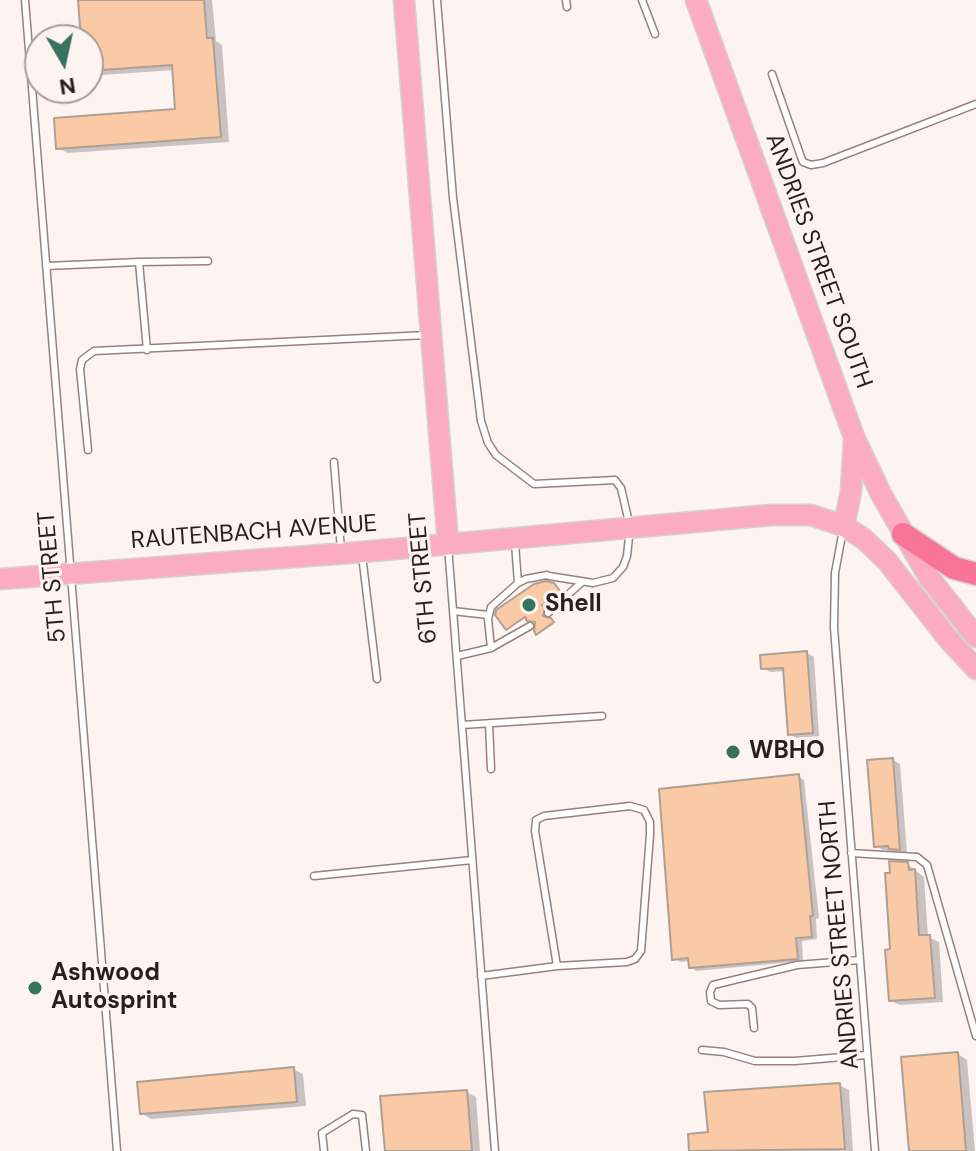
<!DOCTYPE html>
<html>
<head>
<meta charset="utf-8">
<style>
	body { margin:0 }
	#map { position:relative; width:976px; height:1151px; overflow:hidden; background:#fdf3f1; font-family:"DM Sans",sans-serif }
	canvas { display:block }
	.north { position:absolute; left:24px; top:24px; width:80px; height:80px; box-sizing:border-box; background:#fdf3f1; border:2px solid #a79e9c; border-radius:50%; rotate:171deg; font-size:22px; font-weight:700; line-height:32px; text-align:center; color:#271f1d }
	.north::after { content:''; display:block; margin:auto; width:28px; height:36px; background:#36735f; clip-path:polygon(50% 0,100% 100%,50% 72%,0 100%) }
</style>
</head>
<body>
<div id="map">
<canvas width="976" height="1151"></canvas>
<div class="north">N</div>
</div>
<script>
const g = document.querySelector('canvas').getContext('2d');
g.lineJoin = 'round';
function paint(path, color) { g.fillStyle = color; g.fill(path, 'evenodd'); }
const poly = rows => new Path2D(rows.map(r => 'M' + r).join(''));
function strokePath(path, color, width, dash) { g.strokeStyle = color; g.lineWidth = width; g.lineCap = dash ? 'butt' : 'round'; g.setLineDash(dash || []); g.stroke(path); }
function label(font, color, halo, rows, align = 'center') {
  g.font = font + ' "DM Sans",sans-serif'; g.lineWidth = 6; g.setLineDash([]); g.textBaseline = 'middle'; g.strokeStyle = halo; g.fillStyle = color; for (const [text, x, y, turn = 0] of rows) {
    g.save(); g.translate(x, y); g.rotate((+turn || 0) * Math.PI / 180); g.textAlign = isNaN(turn) ? turn : align; if (halo) g.strokeText(text, 0, 0); g.fillText(text, 0, 0); g.restore();
  }
}
const shadow = poly([
	[80,0,212,0,216,41,222,45,229,142,68,153,58,148,177,111,174,70,88,76,88,40,83,40],
	[555,586,561,593,542,606,545,610,544,619,554,624,539,634,538,623,527,617,507,629],
	[807,653,814,657,819,736,796,738,790,734,785,671,770,672,763,668],
	[893,760,900,764,907,853,883,850,876,846],
	[798,776,804,780,819,918,816,919,817,939,802,941,803,961,696,971,690,967,690,961,680,962,674,958],
	[907,864,924,877,928,937,939,942,943,1002,900,1005,890,1000,892,951],
	[958,1054,967,1060,975,1151,911,1151],
	[293,1069,303,1074,306,1106,151,1119,141,1113],
	[839,1085,849,1090,853,1151,691,1151,710,1134],
	[466,1092,476,1097,480,1151,387,1151]
]);
const building = poly([
	[78,0,204,0,207,38,213,38,221,137,56,149,54,118,175,109,172,65,88,71,88,40,81,40,78,0],
	[546,581,554,583,561,592,542,605,545,608,543,616,551,618,554,622,536,635,534,631,535,622,527,621,525,617,506,630,495,615,496,610,534,584,546,581],
	[807,651,813,733,788,735,783,668,761,669,760,655,807,651],
	[893,758,900,850,889,849,888,846,874,847,867,760,893,758],
	[799,774,813,916,810,916,812,937,796,938,798,959,689,968,688,958,672,960,659,789,799,774],
	[889,861,908,862,909,870,915,869,919,935,930,935,935,998,889,1001,885,950,890,949,885,873,890,873,889,861],
	[958,1052,966,1151,909,1151,901,1057,958,1052],
	[294,1067,297,1102,140,1114,137,1082,294,1067],
	[840,1083,845,1149,689,1151,688,1134,708,1132,704,1092,840,1083],
	[467,1090,472,1151,385,1151,380,1096,467,1090]
]);
const service = poly([
	[25,0,117,1151],
	[437,0,453,198,481,421,488,443,496,455,534,484,615,480,621,488,630,527,627,556,623,567,613,578,593,583,549,576],
	[566,0,567,7],
	[642,0,655,34],
	[772,74,801,157,803,162,811,165,823,163,976,104],
	[139,262,208,261],
	[46,266,139,262,147,350],
	[88,450,80,369,82,360,94,351,427,335],
	[334,462,341,550],
	[843,530,835,573,834,628,875,1151],
	[515,543,518,583],
	[448,546,495,1151],
	[362,555,377,679],
	[453,611,488,615],
	[548,613,582,582],
	[491,648,488,619,491,607,518,583,526,579,547,575],
	[457,656,491,648,530,626],
	[489,723,491,769],
	[462,725,602,716],
	[851,853,917,857,927,865,976,1036],
	[314,876,472,860],
	[481,976,557,966,535,831,536,820,544,816,630,806,644,810,650,822,650,835,641,951,635,959,627,962,557,966],
	[754,1028,752,1008,748,1004,719,1005,711,1001,710,992,713,985,797,965,860,960],
	[702,1050,724,1052,755,1061,795,1061,867,1055],
	[324,1151,322,1133,353,1114,362,1115,366,1151]
]);
const primary = poly([
	[404,0,448,543],
	[696,0,854,437,881,494,928,576,976,637],
	[844,526,851,491,854,439],
	[0,579,362,552,771,515,811,515,844,526,864,539,887,561,949,640,976,669]
]);
const motorway = poly([
	[903,534,954,568,976,574]
]);
const markers = [
	[529,605,8,"#36735f"],
	[733,752,8,"#36735f"],
	[35,988,8,"#36735f"]
];
const streetNames = [
	["ANDRIES STREET SOUTH",818,261,70],
	["RAUTENBACH AVENUE",254,533,-4],
	["5TH STREET",53,577,-95],
	["6TH STREET",424,578,-95],
	["ANDRIES STREET NORTH",840,935,-95]
];
const poiNames = [
	["Shell",545,605],
	["WBHO",749,752],
	["Ashwood",51,974],
	["Autosprint",51,1002]
];
paint(shadow, '#0003');
paint(building, '#f9caa5');
strokePath(building, '#b09f93', 2);
strokePath(service, '#96817d', 9);
strokePath(primary, '#d4d2d2', 23);
strokePath(motorway, '#d4d2d2', 25);
strokePath(service, '#fff', 6);
strokePath(primary, '#fbacc1', 20);
strokePath(motorway, '#f97598', 22);
for (const [x, y, r, color] of markers) { const dot = new Path2D(); dot.arc(x, y, r, 0, 2 * Math.PI); g.fillStyle = color; g.fill(dot); strokePath(dot, '#fdf3f1', 3); }
label('24px', '#271f1d', '#fdf3f1', streetNames);
label('bold 24px', '#271f1d', '#fdf3f1', poiNames, 'left');
</script>
</body>
</html>
